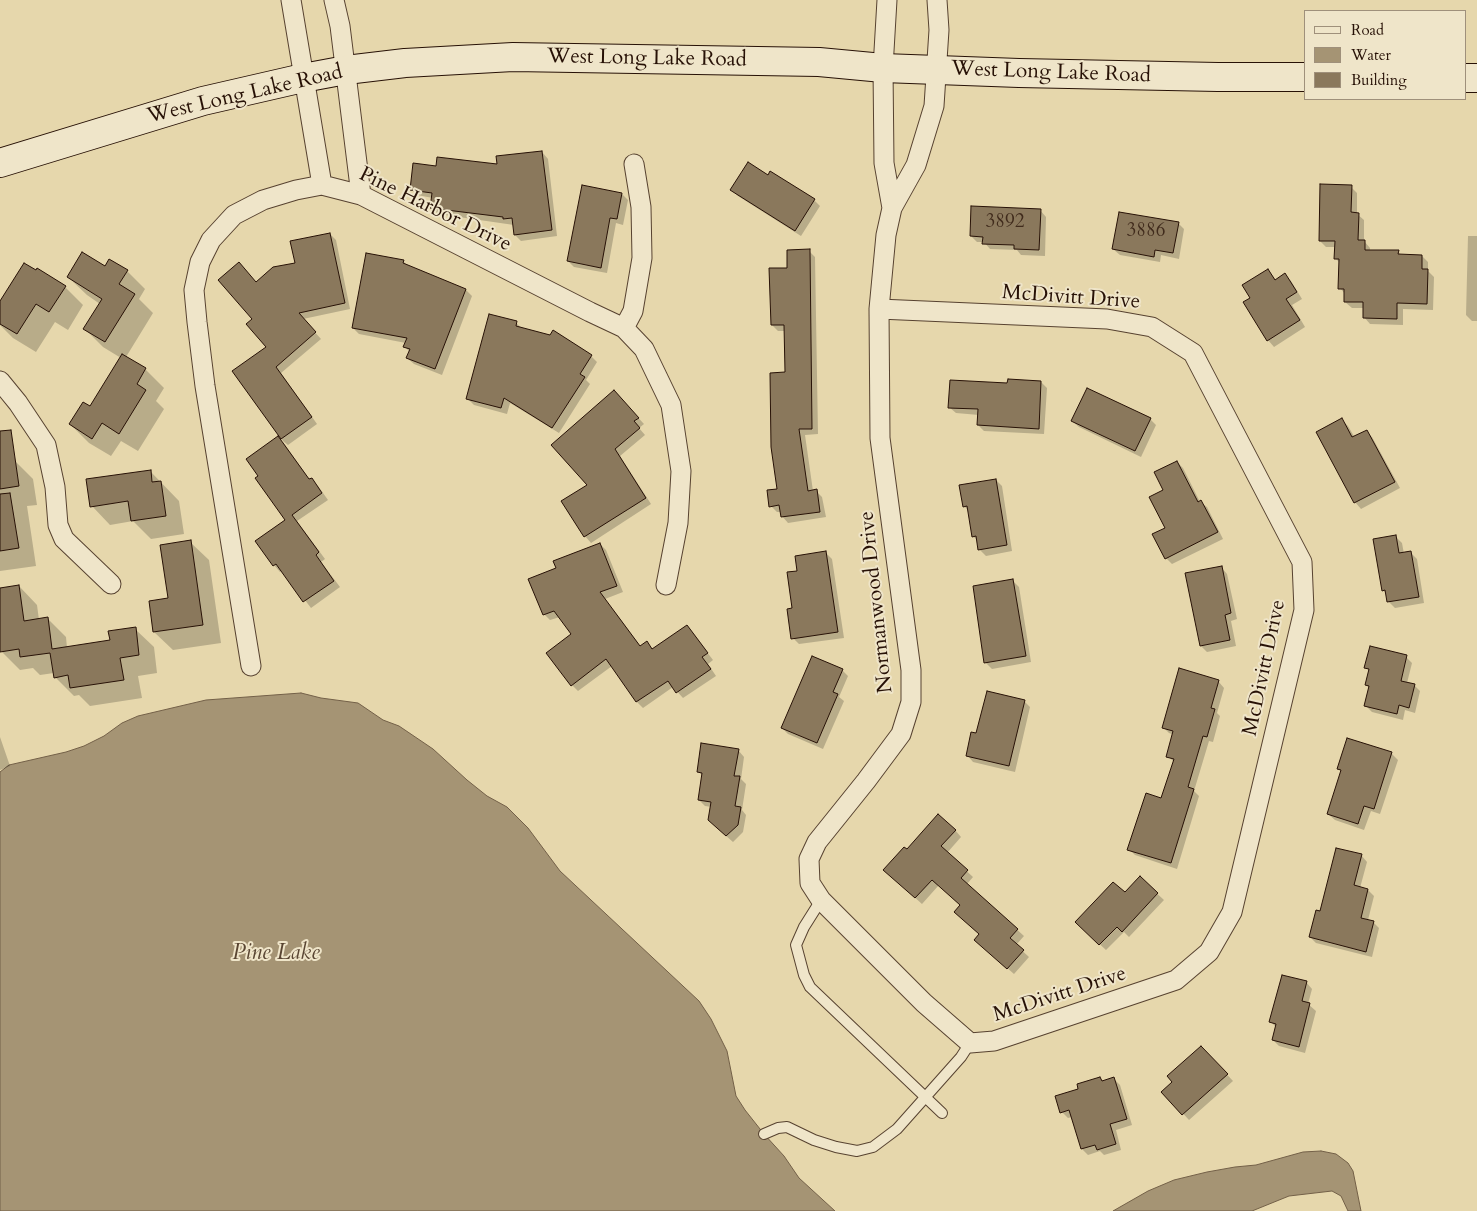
<!DOCTYPE html>
<html>
<head>
<meta charset="utf-8">
<style>
	body { margin:0 }
	#map { position:relative; width:1477px; height:1211px; overflow:hidden; background:#e6d7ac; font-family:Cardo,serif }
	canvas { display:block }
	.legend { position:absolute; left:1304px; top:10px; width:162px; height:90px; box-sizing:border-box; background:#efe5c9; border:1px solid #9f907b; margin:0; padding:6px 9px; list-style:none; font-size:15px; color:#271106 }
	.legend li { display:flex; align-items:center; gap:10px; height:25px }
	.legend b { width:25px; border:1px solid #9f907b }
</style>
</head>
<body>
<div id="map">
<canvas width="1477" height="1211"></canvas>
<ul class="legend">
<li><b style="height:6px;background:#efe5c9"></b>Road</li>
<li><b style="height:14px;background:#a59474"></b>Water</li>
<li><b style="height:14px;background:#8a785c"></b>Building</li>
</ul>
</div>
<script>
const g = document.querySelector('canvas').getContext('2d');
g.lineJoin = 'round';
function paint(path, color) { g.fillStyle = color; g.fill(path, 'evenodd'); }
const poly = rows => new Path2D(rows.map(r => 'M' + r).join(''));
function strokePath(path, color, width, dash) { g.strokeStyle = color; g.lineWidth = width; g.lineCap = dash ? 'butt' : 'round'; g.setLineDash(dash || []); g.stroke(path); }
function label(font, color, halo, rows, align = 'center') {
  g.font = font + ' Cardo,serif'; g.lineWidth = 4; g.setLineDash([]); g.textBaseline = 'middle'; g.strokeStyle = halo; g.fillStyle = color; for (const [text, x, y, turn = 0] of rows) {
    g.save(); g.translate(x, y); g.rotate((+turn || 0) * Math.PI / 180); g.textAlign = isNaN(turn) ? turn : align; if (halo) g.strokeText(text, 0, 0); g.fillText(text, 0, 0); g.restore();
  }
}
const water = poly([
	[301,693,321,698,358,703,383,720,399,726,433,749,467,780,487,796,507,807,528,828,560,871,699,1001,711,1019,727,1051,736,1096,745,1110,764,1134,784,1156,799,1178,835,1211,0,1211,0,772,9,765,66,752,84,746,104,736,122,723,138,716,206,700,301,693],
	[1321,1151,1336,1154,1348,1163,1353,1171,1361,1211,1348,1211,1341,1196,1332,1191,1289,1196,1252,1211,1113,1211,1148,1191,1174,1180,1207,1172,1235,1167,1256,1165,1303,1152,1321,1151]
]);
const shadow = poly([
	[542,152,548,159,557,236,521,241,515,235,514,225,438,214,432,208,433,198,417,195,411,189,437,167,498,165],
	[769,177,814,200,820,206,801,236,738,196,732,190],
	[1351,187,1357,193,1357,214,1364,220,1364,241,1370,248,1370,251,1398,252,1402,256,1422,256,1428,262,1428,271,1434,277,1433,310,1403,309,1403,325,1370,324,1364,317,1364,308,1352,308,1345,302,1345,294,1340,288,1340,263,1336,259,1336,247,1326,247,1320,241],
	[622,194,628,200,623,225,616,223,607,273,574,267,568,261],
	[1040,210,1046,217,1045,256,1021,255,1017,250,990,249,984,242,977,242,971,236],
	[1178,223,1184,229,1179,259,1161,255,1160,262,1120,255,1113,249],
	[330,234,336,240,350,309,303,319,321,339,281,373,317,424,288,445,283,441,234,371,268,347,254,319,257,283,296,264],
	[1468,236,1477,236,1477,321,1472,321,1466,315],
	[809,251,815,257,818,434,805,435,813,491,816,491,822,497,826,517,788,523,782,516,782,512,777,512,771,506,779,490,786,373,786,331,778,331,772,325,788,269],
	[403,261,409,267,466,290,472,296,442,375,414,364,407,358,410,352,405,347,406,343,359,334,353,328],
	[105,268,127,271,145,289,139,299,153,313,126,357,145,369,164,388,156,401,164,409,138,451,121,441,111,456,89,443,70,424,90,408,121,358,103,347,85,329,100,304,87,295,68,277],
	[1268,270,1276,280,1285,275,1291,281,1302,299,1292,305,1305,327,1274,347,1268,340,1251,298],
	[65,287,83,305,68,330,55,322,36,352,13,338,0,325,0,303],
	[516,323,523,329,591,356,597,362,586,380,590,384,559,433,510,403,507,414,474,405,468,399],
	[1041,382,1047,388,1044,434,984,431,978,425,979,415,956,413,949,407,1008,385],
	[620,398,644,424,639,428,645,435,620,456,651,504,591,543,585,536,588,485],
	[1150,419,1156,425,1141,457,1079,427,1072,421],
	[1342,420,1348,426,1355,438,1366,431,1372,437,1400,488,1361,509,1355,502,1318,433],
	[283,442,310,480,318,486,328,500,297,521,325,559,321,562,340,587,311,608,282,570,280,572,274,565,287,520],
	[14,460,33,479,37,505,27,506,36,566,0,571,0,463],
	[1177,462,1183,468,1200,502,1207,507,1223,539,1172,564,1166,558,1167,528,1164,490],
	[150,471,179,501,184,534,151,539,133,521,110,525,92,506],
	[996,480,1002,486,1012,551,986,556,979,549,978,541,973,536,969,511,964,506],
	[1396,537,1402,543,1404,554,1411,553,1417,559,1424,603,1395,608,1389,602,1387,595,1383,590],
	[190,542,209,560,221,643,173,650,154,632,169,599],
	[600,544,606,550,623,592,605,599,641,647,647,643,653,649,687,626,713,660,708,664,716,676,683,698,673,687,643,708,637,702,612,666,578,691,572,685,573,635,560,617,550,620,544,614,558,569],
	[826,553,832,559,844,638,799,644,793,638,793,609,798,572],
	[1221,567,1227,574,1237,619,1231,621,1236,646,1207,652,1201,646],
	[1013,581,1019,587,1031,662,992,669,985,662],
	[19,586,37,605,39,620,47,618,66,637,67,648,111,641,135,629,154,647,157,673,138,676,142,698,90,706,79,695,74,696,55,677,54,673,40,675,33,668,20,670,1,651,0,642,0,589],
	[1406,657,1412,663,1407,683,1414,685,1420,691,1415,713,1405,710,1403,720,1372,712,1366,706,1370,688,1366,685,1370,671,1366,668],
	[842,670,848,676,839,697,844,701,823,749,788,734,782,728],
	[1218,681,1224,688,1217,713,1220,716,1213,742,1209,741,1194,791,1199,796,1177,869,1135,855,1129,849,1162,799,1174,762,1168,756,1174,735,1169,733,1163,727],
	[1024,701,1030,707,1015,772,973,762,967,755],
	[0,737,10,766,0,770],
	[1348,739,1392,754,1398,760,1380,814,1371,811,1364,830,1335,820,1328,814,1342,772,1338,768],
	[738,750,744,757,741,779,746,784,742,810,746,815,743,832,733,842,716,827,712,807,705,806,699,800,703,776,698,771],
	[955,830,961,837,947,853,973,877,967,884,1024,936,1016,945,1029,957,1014,974,982,946,981,934,961,905,939,885,922,904,891,876,907,851],
	[1361,855,1367,862,1360,888,1368,890,1374,896,1368,920,1373,922,1379,928,1372,957,1316,943,1310,937],
	[1140,878,1164,900,1129,937,1124,932,1106,950,1082,928,1125,894],
	[1306,982,1312,989,1308,1004,1316,1011,1305,1053,1279,1046,1273,1040,1276,1027,1271,1022],
	[1207,1053,1233,1081,1189,1120,1163,1092],
	[1100,1078,1104,1082,1114,1079,1120,1085,1132,1125,1116,1130,1121,1150,1104,1155,1100,1151,1088,1155,1082,1149,1072,1117,1068,1118,1062,1112,1080,1090]
]);
const building = poly([
	[542,151,552,230,514,235,512,218,503,219,503,217,430,208,432,193,410,190,413,163,436,166,437,157,497,164,496,156,542,151],
	[748,162,768,175,770,171,815,199,795,231,730,190,748,162],
	[1320,184,1352,185,1351,212,1359,213,1358,240,1365,240,1365,250,1399,250,1398,254,1422,255,1422,269,1428,269,1427,304,1397,303,1397,319,1363,318,1363,302,1344,302,1344,289,1338,289,1339,259,1334,259,1335,241,1319,241,1320,184],
	[582,185,622,193,617,219,610,218,601,268,567,261,582,185],
	[971,206,1041,209,1039,250,1014,249,1014,245,982,244,983,237,970,236,971,206],
	[1119,212,1179,222,1173,253,1155,250,1154,257,1112,249,1119,212],
	[330,233,345,303,299,313,316,332,276,367,312,417,281,439,232,371,266,347,246,324,252,319,218,280,239,262,256,282,273,267,295,263,290,241,330,233],
	[810,249,812,429,799,429,808,491,817,489,820,512,781,517,779,505,769,507,767,490,777,489,771,447,770,373,785,372,784,325,771,325,769,268,787,268,787,250,810,249],
	[82,252,105,266,109,259,128,270,119,284,135,294,105,342,83,329,102,299,67,277,82,252],
	[366,253,404,260,403,263,466,289,435,369,406,358,410,349,403,347,407,338,352,328,366,253],
	[24,263,36,270,37,268,66,286,49,312,36,304,17,334,0,324,0,301,24,263],
	[1268,269,1275,280,1285,273,1297,292,1286,299,1300,320,1267,341,1243,302,1250,298,1242,285,1268,269],
	[489,314,517,321,516,326,550,335,553,330,592,355,580,374,585,377,552,428,504,398,501,408,466,399,489,314],
	[122,354,146,368,137,384,146,390,119,434,102,423,92,439,69,424,83,402,90,406,122,354],
	[1008,379,1041,381,1039,429,977,425,978,409,948,408,950,380,1007,383,1008,379],
	[1087,388,1151,418,1135,451,1071,421,1087,388],
	[614,390,639,418,634,421,640,428,615,449,646,498,584,537,561,501,587,485,551,445,614,390],
	[1342,418,1352,437,1367,430,1395,482,1354,503,1316,432,1342,418],
	[11,430,19,486,0,489,0,431,11,430],
	[278,436,309,479,312,478,322,493,292,515,319,552,316,555,334,581,303,602,276,564,273,566,255,541,285,520,255,478,258,476,246,459,278,436],
	[1177,461,1198,502,1201,500,1218,532,1165,559,1152,534,1165,528,1149,497,1163,490,1154,472,1177,461],
	[151,470,152,482,161,481,166,516,131,521,128,501,90,507,86,479,151,470],
	[996,479,1007,545,978,550,976,536,972,537,967,506,963,507,959,485,996,479],
	[10,493,19,548,0,551,0,494,10,493],
	[1396,535,1399,553,1411,551,1419,597,1387,602,1385,590,1382,591,1373,539,1396,535],
	[191,540,203,625,153,632,149,601,168,598,160,545,191,540],
	[600,543,617,586,600,592,640,646,647,641,652,649,687,625,708,653,702,657,711,669,676,693,668,681,636,702,606,659,571,686,546,653,571,634,554,611,543,615,528,579,556,568,553,561,600,543],
	[826,551,838,632,791,639,787,609,792,608,787,572,797,571,795,556,826,551],
	[1222,566,1231,613,1225,615,1230,640,1200,646,1185,573,1222,566],
	[1013,579,1026,656,984,663,973,586,1013,579],
	[19,585,24,621,48,617,52,649,110,640,108,631,136,627,139,655,120,658,124,680,70,688,68,675,54,678,50,653,20,657,19,649,0,652,0,588,19,585],
	[1370,646,1407,655,1401,681,1415,684,1409,708,1399,705,1397,714,1364,706,1369,686,1365,685,1369,669,1364,668,1370,646],
	[812,656,843,669,833,692,838,694,817,743,781,728,812,656],
	[1179,668,1219,680,1211,708,1215,709,1207,737,1203,736,1188,787,1194,789,1171,863,1127,850,1146,793,1161,798,1174,759,1166,757,1173,731,1162,728,1179,668],
	[987,691,1025,700,1009,766,966,756,971,732,976,733,987,691],
	[1347,738,1392,752,1374,809,1364,806,1358,824,1327,814,1341,770,1337,769,1347,738],
	[701,743,739,749,734,776,740,776,735,806,741,807,738,825,726,836,708,820,711,802,698,800,702,773,697,772,701,743],
	[938,814,956,830,941,846,968,870,961,878,1018,929,1010,938,1024,950,1007,969,974,940,979,934,954,912,960,905,932,880,915,898,883,870,904,847,907,849,938,814],
	[1336,848,1362,854,1354,885,1368,889,1361,918,1374,921,1366,952,1309,937,1316,910,1320,911,1336,848],
	[1140,876,1158,893,1122,932,1117,927,1099,945,1075,922,1113,882,1125,892,1140,876],
	[1282,975,1307,981,1302,1001,1310,1003,1299,1047,1272,1040,1276,1024,1269,1022,1282,975],
	[1201,1046,1228,1074,1182,1115,1161,1092,1172,1082,1167,1076,1201,1046],
	[1100,1077,1102,1081,1114,1077,1127,1119,1110,1124,1116,1144,1097,1150,1095,1145,1081,1149,1069,1110,1060,1113,1055,1096,1078,1089,1077,1084,1100,1077]
]);
const service = poly([
	[821,900,804,927,796,945,804,975,810,987,942,1113],
	[764,1134,778,1128,787,1127,814,1140,836,1147,857,1151,873,1147,897,1129,961,1057,970,1043]
]);
const minor = poly([
	[291,0,322,185],
	[334,0,340,26,361,195],
	[887,0,883,68,884,163,892,208,916,165,934,106,939,30,937,0],
	[879,309,1107,319,1152,327,1193,353,1302,562,1304,610,1232,912,1209,952,1176,980,994,1041,970,1043,924,1003,821,900,810,883,809,859,817,842,866,781,901,734,911,702,911,670,880,438,879,309,886,235,892,208],
	[624,328,633,311,642,258,641,207,634,164],
	[0,381,18,403,46,445,55,487,58,525,64,539,111,584],
	[251,666,205,386,197,322,194,290,200,262,211,240,234,215,263,200,296,190,322,185,361,195,590,312,624,328,644,349,671,405,681,471,678,523,666,585]
]);
const secondary = poly([
	[1466,78,1477,78],
	[0,163,203,101,303,78,346,70,405,63,513,57,819,62,883,68,1019,73,1218,77,1306,77]
]);
const numberNames = [
	["3892",1005,223],
	["3886",1146,232]
];
const streetNames = [
	["West Long Lake Road",647,59,1],
	["West Long Lake Road",1051,73,2],
	["West Long Lake Road",245,95,-13],
	["Pine Harbor Drive",435,210,26],
	["McDivitt Drive",1071,298,4],
	["Normanwood Drive",877,602,-96],
	["McDivitt Drive",1265,668,-78],
	["McDivitt Drive",1060,995,-18]
];
const waterNames = [
	["Pine Lake",276,954]
];
paint(water, '#a59474');
strokePath(water, '#736048', 1);
paint(shadow, '#0003');
paint(building, '#8a785c');
strokePath(building, '#271106', 1);
strokePath(service, '#574230', 12);
strokePath(minor, '#574230', 21);
strokePath(secondary, '#271106', 30);
strokePath(service, '#efe5c9', 10);
strokePath(minor, '#efe5c9', 19);
strokePath(secondary, '#efe5c9', 28);
label('19px', '#402b1c', null, numberNames);
label('21px', '#271106', '#efe5c9', streetNames);
label('italic 22px', '#594532', '#efe5c9', waterNames);
</script>
</body>
</html>
